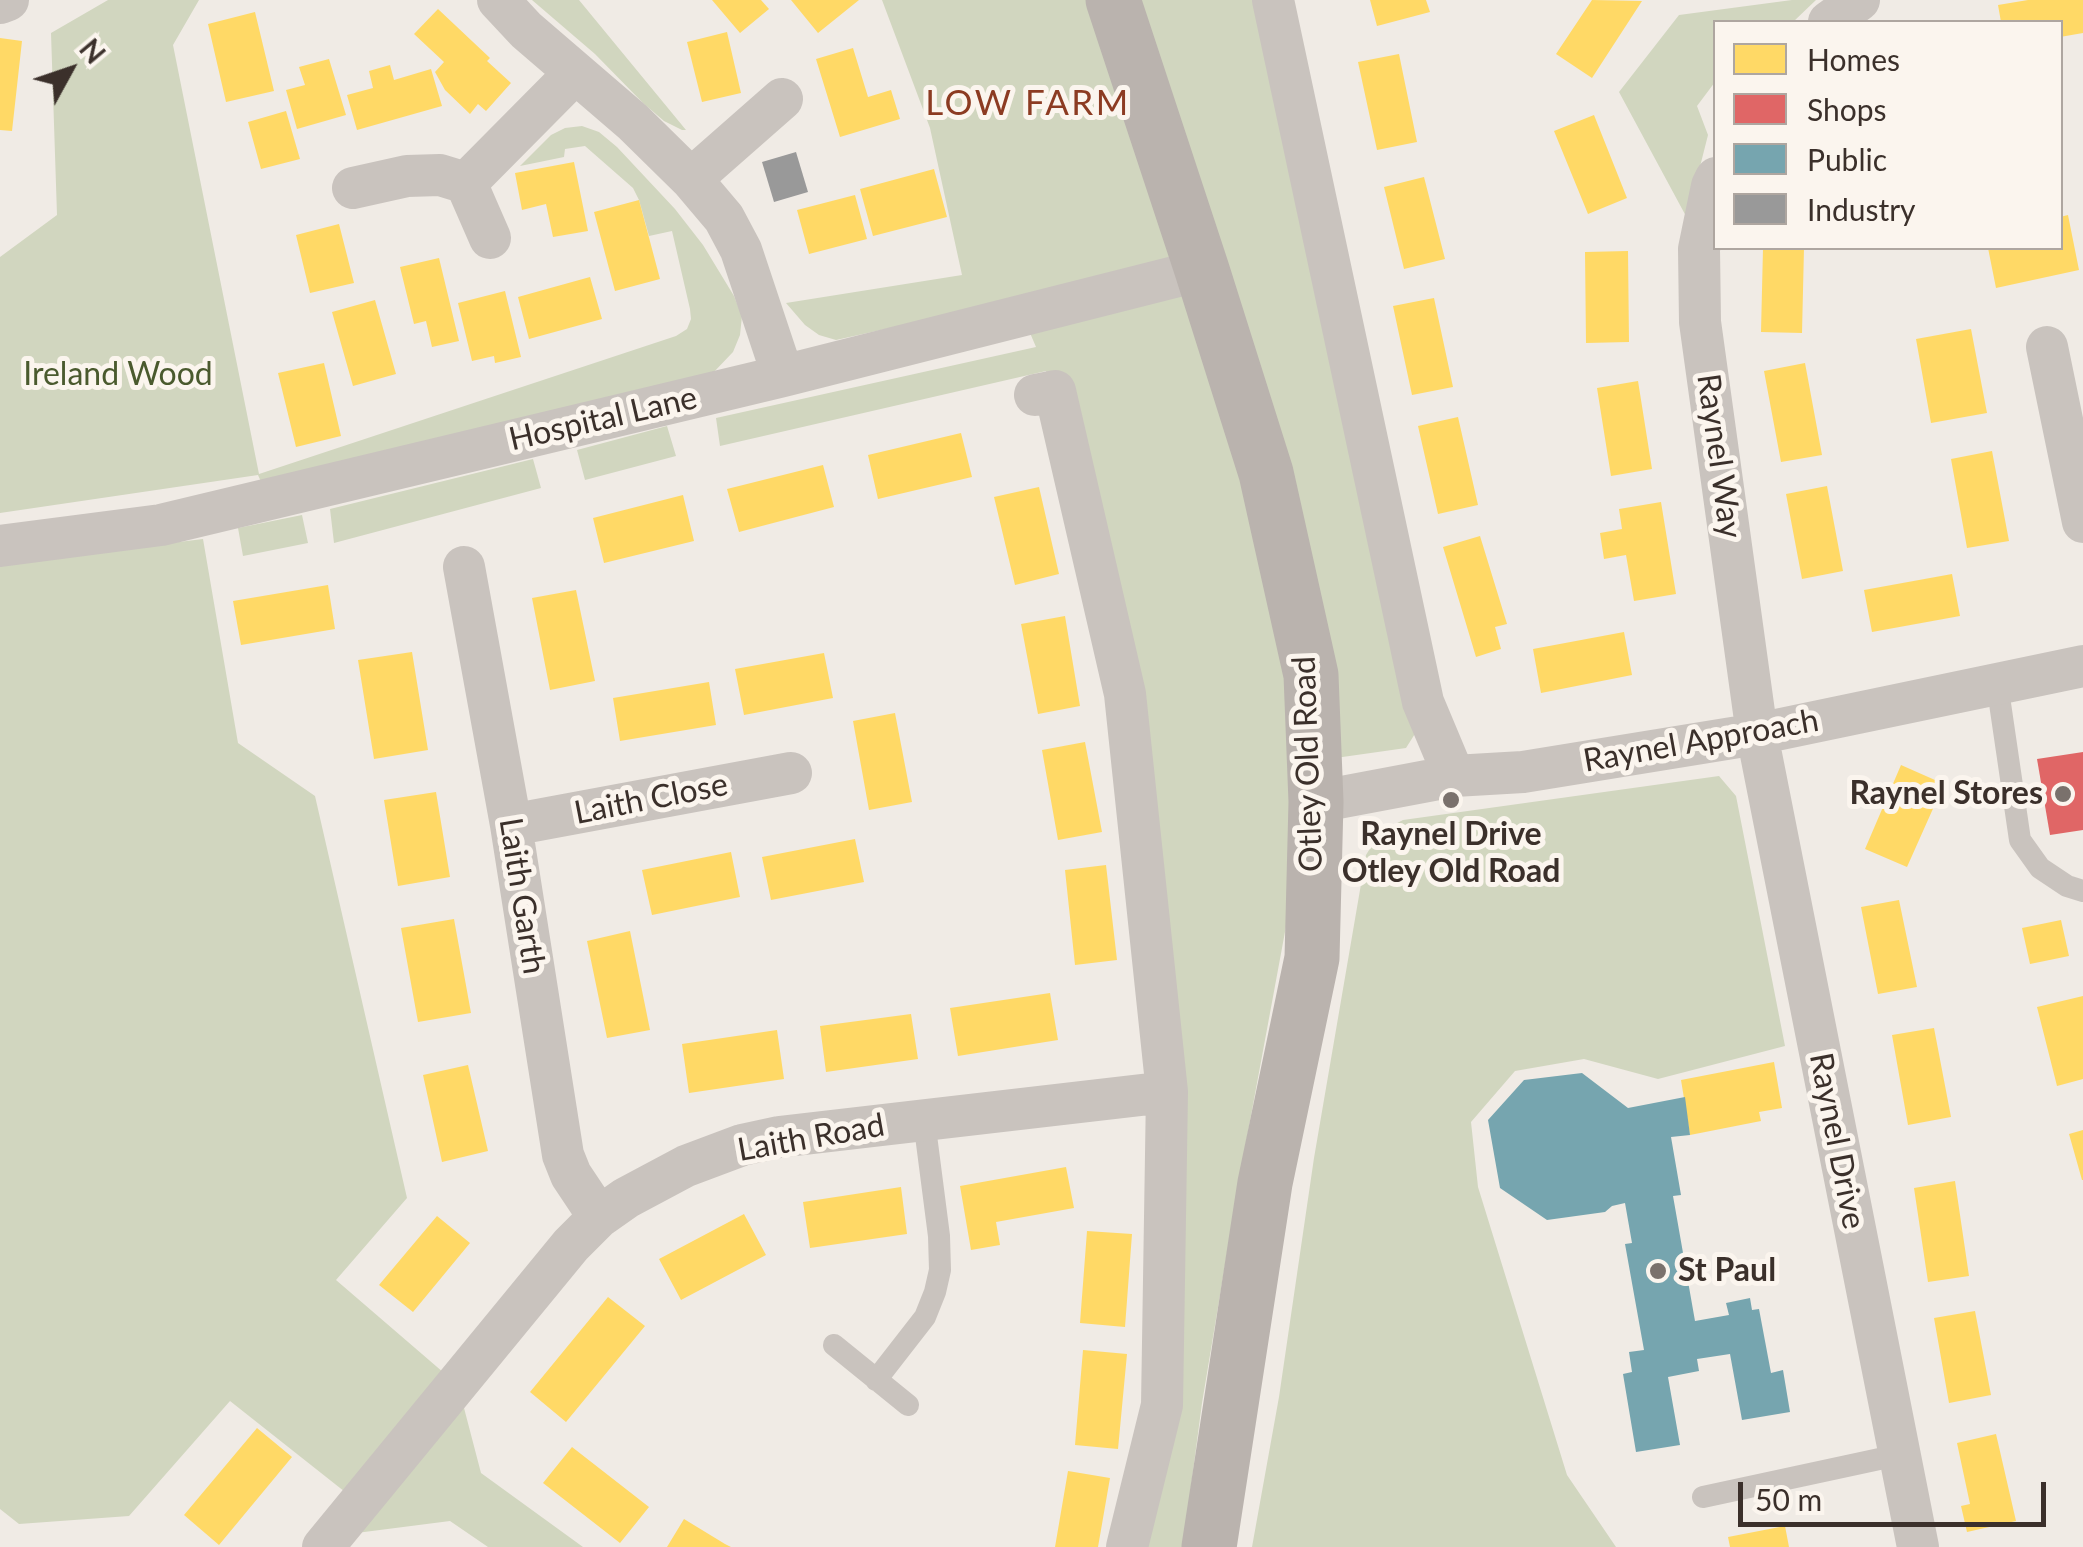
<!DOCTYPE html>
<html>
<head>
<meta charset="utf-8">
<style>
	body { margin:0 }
	#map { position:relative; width:2083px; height:1547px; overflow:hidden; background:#f0ebe5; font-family:Lato,sans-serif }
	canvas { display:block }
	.legend { position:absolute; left:1713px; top:20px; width:350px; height:230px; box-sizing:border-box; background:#fbf5ee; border:2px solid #aea6a0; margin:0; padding:12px 18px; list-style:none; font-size:30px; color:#3b302b }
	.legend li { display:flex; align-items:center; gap:20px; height:50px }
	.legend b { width:50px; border:2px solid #aea6a0 }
	.north { position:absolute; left:20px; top:20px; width:100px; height:100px; -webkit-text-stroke:8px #fbf5ee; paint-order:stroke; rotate:50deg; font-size:28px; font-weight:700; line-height:40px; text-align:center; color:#3b302b }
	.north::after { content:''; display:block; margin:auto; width:35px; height:45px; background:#3b302b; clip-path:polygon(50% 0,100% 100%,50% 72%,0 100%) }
	.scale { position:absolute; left:1738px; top:1482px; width:308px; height:45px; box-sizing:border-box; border:5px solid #3b302b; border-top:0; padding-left:12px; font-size:30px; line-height:35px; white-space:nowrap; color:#3b302b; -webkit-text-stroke:8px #fbf5ee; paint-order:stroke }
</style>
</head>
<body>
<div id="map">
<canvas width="2083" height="1547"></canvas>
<ul class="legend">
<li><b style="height:28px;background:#ffd966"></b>Homes</li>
<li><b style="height:28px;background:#e06666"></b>Shops</li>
<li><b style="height:28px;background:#76a5af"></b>Public</li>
<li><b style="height:28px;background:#999"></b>Industry</li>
</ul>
<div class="north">N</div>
<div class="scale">50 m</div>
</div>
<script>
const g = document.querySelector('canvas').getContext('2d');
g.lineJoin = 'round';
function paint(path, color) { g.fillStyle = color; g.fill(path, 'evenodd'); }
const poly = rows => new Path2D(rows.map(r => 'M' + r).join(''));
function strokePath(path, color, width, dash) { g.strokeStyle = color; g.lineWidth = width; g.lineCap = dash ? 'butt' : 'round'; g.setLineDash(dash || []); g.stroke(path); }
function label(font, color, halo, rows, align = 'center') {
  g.font = font + ' Lato,sans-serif'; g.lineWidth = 10; g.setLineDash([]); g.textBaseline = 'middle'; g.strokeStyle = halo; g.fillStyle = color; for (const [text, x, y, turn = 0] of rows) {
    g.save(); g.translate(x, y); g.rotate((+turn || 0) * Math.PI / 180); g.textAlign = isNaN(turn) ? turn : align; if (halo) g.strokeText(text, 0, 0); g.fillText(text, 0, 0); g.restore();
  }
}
const green = poly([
	[108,0,199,0,173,45,259,474,676,336,687,329,691,319,690,309,672,231,649,236,639,200,633,188,585,146,565,149,564,157,520,166,551,135,565,128,582,126,599,132,617,147,675,209,703,245,734,296,742,316,740,335,733,352,712,374,262,484,258,475,0,513,0,257,57,215,51,33],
	[532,0,579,0,686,130,682,130,664,121,643,103,595,54],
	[882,0,1256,0,1418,729,1406,748,1293,764,1292,894,1240,1175,1202,1403,1183,1547,1127,1547,1162,1405,1125,694,1046,371,720,446,716,418,1036,347,1016,300,836,340,819,335,805,325,786,303,962,275,930,128],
	[1792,0,1816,0,1793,22,1716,22,1715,82,1697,106,1708,135,1687,218,1619,92,1679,15],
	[667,426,676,456,585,480,577,450],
	[533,459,541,488,334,543,330,509],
	[302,515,308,543,243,556,238,528],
	[203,539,238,743,315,796,407,1198,336,1280,458,1385,481,1473,583,1547,488,1547,450,1521,333,1536,359,1503,230,1401,129,1516,19,1524,0,1509,0,564],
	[1719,776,1736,796,1785,1046,1658,1079,1584,1059,1515,1071,1471,1122,1478,1187,1567,1475,1616,1547,1252,1547,1279,1397,1314,1158,1366,855,1380,832,1403,820]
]);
const homes = poly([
	[712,0,761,0,769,9,740,33],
	[791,0,859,0,818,33],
	[1370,0,1426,0,1430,12,1377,26],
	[1592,0,1642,1,1592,78,1556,54],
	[2028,0,2083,0,2083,33,2060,37,2060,22,2001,22,1998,5],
	[438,9,490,58,487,61,511,83,486,111,478,104,470,114,445,90,435,72,444,62,414,34],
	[255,12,274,91,226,102,208,24],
	[727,32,741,93,702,102,687,42],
	[0,38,22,41,12,131,0,130],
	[853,48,868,97,891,90,900,119,840,137,816,59],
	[1399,54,1417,142,1377,150,1358,62],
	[329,59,346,115,297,129,286,90,305,85,299,67],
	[390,65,394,80,431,69,442,106,357,130,347,95,373,88,369,71],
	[286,111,300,159,261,169,248,122],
	[1594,115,1627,198,1588,214,1554,131],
	[574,162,588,231,553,237,546,204,522,210,515,173],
	[934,169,947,217,873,236,860,189],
	[1424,177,1445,259,1404,269,1384,187],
	[855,195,867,239,809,254,797,210],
	[639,200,660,279,615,291,594,212],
	[2068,215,2079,270,1996,288,1988,248,2060,248,2060,217],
	[339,224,354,283,310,293,296,235],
	[1763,248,1804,248,1802,333,1761,332],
	[1628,251,1629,342,1586,343,1585,252],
	[439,258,459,341,432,347,426,321,414,324,400,267],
	[590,277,602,319,529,339,518,297],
	[505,291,521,357,495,363,494,356,472,361,458,303],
	[1434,298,1453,387,1412,395,1393,306],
	[375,300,396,374,353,386,332,312],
	[1971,329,1987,413,1931,423,1916,339],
	[324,363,341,436,296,447,278,373],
	[1805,363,1822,455,1781,462,1764,371],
	[1638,381,1652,469,1611,476,1597,388],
	[1458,417,1478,505,1438,514,1418,426],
	[961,433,972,477,878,499,868,455],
	[1992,451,2009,541,1967,548,1951,459],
	[823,465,834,507,739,532,727,489],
	[1827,486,1843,571,1802,579,1786,494],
	[1039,487,1059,574,1015,585,994,497],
	[683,495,694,541,604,563,593,518],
	[1661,502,1676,594,1634,601,1626,555,1604,559,1600,533,1622,529,1619,509],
	[1480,536,1507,624,1495,627,1501,649,1476,657,1443,547],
	[1952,574,1960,616,1872,632,1864,590],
	[328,585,335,629,241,645,233,601],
	[576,590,595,681,550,690,532,598],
	[1065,616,1080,706,1038,714,1021,624],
	[1624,632,1632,675,1541,693,1533,649],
	[412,652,428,750,374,759,358,660],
	[824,653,833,698,744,715,735,669],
	[709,682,716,725,620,741,613,698],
	[895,713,912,802,869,810,853,721],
	[1085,742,1102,832,1058,840,1042,750],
	[1901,765,1944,784,1907,867,1865,849],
	[436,792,450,877,398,886,384,800],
	[855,839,864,882,771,900,762,857],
	[731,852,740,897,652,915,642,870],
	[1106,865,1117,960,1075,965,1065,870],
	[1899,900,1917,987,1878,994,1861,907],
	[454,919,471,1013,418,1022,401,928],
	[2061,920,2069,956,2030,964,2022,928],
	[630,931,650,1030,607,1038,587,941],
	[1050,993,1058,1040,958,1056,950,1008],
	[2083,996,2083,1079,2057,1086,2037,1007],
	[911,1014,918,1059,826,1072,820,1026],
	[1934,1028,1951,1117,1908,1125,1892,1035],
	[777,1030,784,1079,689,1093,682,1044],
	[1774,1062,1782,1108,1759,1112,1761,1121,1690,1135,1681,1080],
	[468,1065,488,1151,442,1162,423,1075],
	[2083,1130,2083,1180,2082,1180,2069,1134],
	[1066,1167,1074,1208,996,1222,1000,1245,971,1250,960,1186],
	[1955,1181,1969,1276,1928,1282,1914,1188],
	[901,1187,907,1234,810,1248,803,1202],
	[744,1214,766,1255,681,1300,659,1259],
	[437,1216,470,1243,413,1312,379,1285],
	[1087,1231,1132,1234,1125,1327,1080,1323],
	[608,1297,645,1326,566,1422,530,1392],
	[1975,1311,1991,1395,1949,1403,1934,1318],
	[1083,1350,1127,1354,1118,1449,1075,1445],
	[257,1428,292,1457,219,1545,184,1515],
	[1996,1434,2016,1521,1967,1532,1961,1506,1970,1504,1957,1443],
	[572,1447,649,1507,620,1543,543,1483],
	[1068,1471,1110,1478,1098,1547,1055,1547],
	[684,1519,725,1544,731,1547,667,1547],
	[1785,1526,1789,1547,1730,1547,1728,1537]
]);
const shops = poly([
	[2083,752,2083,830,2050,835,2037,759]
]);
const public = poly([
	[1582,1073,1628,1108,1685,1097,1690,1135,1671,1137,1681,1195,1673,1196,1695,1321,1729,1315,1726,1303,1750,1298,1752,1310,1759,1309,1771,1373,1783,1370,1790,1412,1742,1420,1730,1354,1697,1359,1699,1371,1668,1377,1680,1445,1636,1452,1623,1374,1632,1372,1629,1352,1644,1350,1625,1244,1632,1243,1625,1203,1612,1206,1605,1212,1547,1220,1500,1188,1488,1120,1524,1080]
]);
const industry = poly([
	[796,152,808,192,774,202,762,162]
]);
const lane = poly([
	[1997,683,2020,840,2040,868,2067,886,2083,891],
	[834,1345,908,1405],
	[876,1380,925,1317,935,1292,940,1270,939,1236,924,1120],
	[1703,1497,1898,1455]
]);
const street = poly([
	[498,0,526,30,633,122,691,179,724,218,741,250,783,376],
	[1273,0,1423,702,1454,776],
	[0,3,8,0],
	[1829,22,1859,0],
	[1716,178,1712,186,1699,249,1700,322,1757,734,1918,1547],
	[691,179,782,99],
	[466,183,575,73],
	[353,188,407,176,440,175,466,183,490,238],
	[2047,347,2083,522],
	[1035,395,1055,391,1125,694,1167,1092,1162,1405,1127,1547],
	[0,546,161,525,783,376,1202,270],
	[464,567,511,825,563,1155,571,1175,599,1217],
	[1316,802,1454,776,1523,772,1757,734,2083,666],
	[511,825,791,773],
	[323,1547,571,1245,599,1217,626,1198,686,1166,742,1145,779,1137,1167,1092]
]);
const secondary = poly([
	[1113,0,1202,270,1266,473,1311,675,1316,802,1312,958,1265,1183,1209,1547]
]);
const markers = [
	[2063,794,10,"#7a716c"],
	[1451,800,10,"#7a716c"],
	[1658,1271,10,"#7a716c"]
];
const parkNames = [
	["Ireland Wood",118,375]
];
const streetNames = [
	["Hospital Lane",603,419,-13],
	["Raynel Way",1719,456,82],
	["Raynel Approach",1701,741,-10],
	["Otley Old Road",1308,764,-92],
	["Laith Close",651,799,-11],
	["Laith Garth",522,896,81],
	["Laith Road",811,1138,-10],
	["Raynel Drive",1837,1141,79]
];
const poiNames = [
	["Raynel Stores",2043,794],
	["Raynel Drive",1451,835,"center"],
	["Otley Old Road",1451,872,"center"],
	["St Paul",1678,1271,"left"]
];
const neighbourhoodNames = [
	["LOW FARM",1028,104]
];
paint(green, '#d1d6bf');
paint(homes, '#ffd966');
paint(shops, '#e06666');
paint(public, '#76a5af');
paint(industry, '#999');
strokePath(lane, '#c9c3be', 22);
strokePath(street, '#c9c3be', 42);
strokePath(secondary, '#bab3ae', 55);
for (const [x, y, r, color] of markers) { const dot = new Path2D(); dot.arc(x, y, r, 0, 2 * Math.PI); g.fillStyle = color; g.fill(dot); strokePath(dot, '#fbf5ee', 4); }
label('32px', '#4a5a2e', '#fbf5ee', parkNames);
label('32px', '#3b302b', '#fbf5ee', streetNames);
label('bold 32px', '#3b302b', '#fbf5ee', poiNames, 'right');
g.letterSpacing = '2.5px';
label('35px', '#8c3b22', '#fbf5ee', neighbourhoodNames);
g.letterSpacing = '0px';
</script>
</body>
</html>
